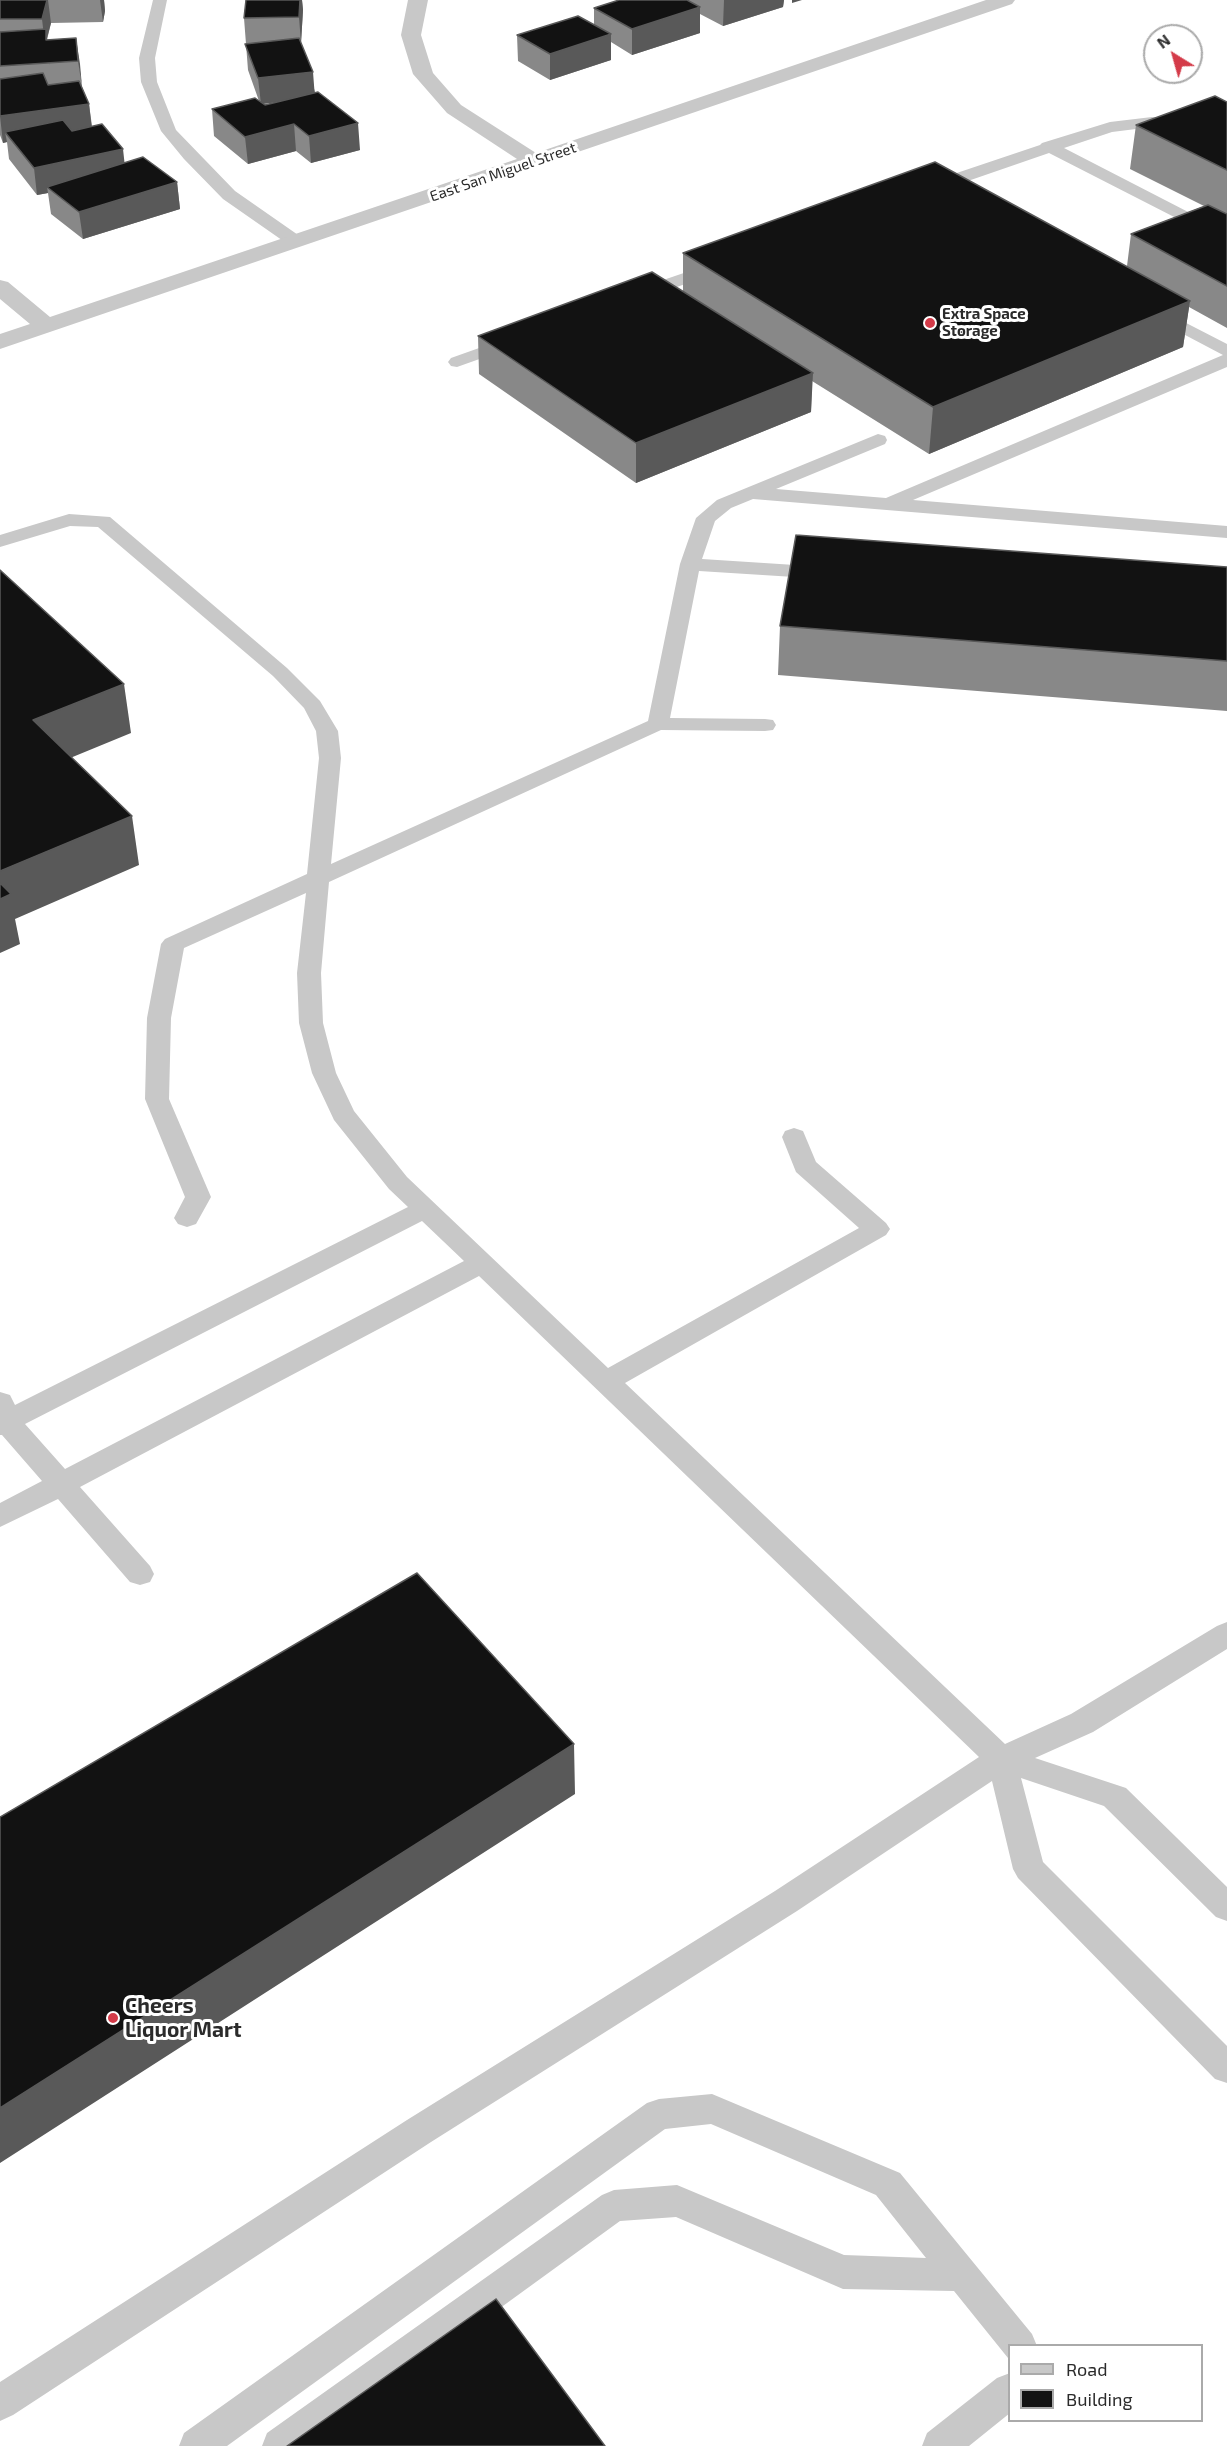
<!DOCTYPE html>
<html>
<head>
<meta charset="utf-8">
<style>
	body { margin:0 }
	#map { position:relative; width:1227px; height:2446px; overflow:hidden; background:#fff; font-family:"Exo 2",sans-serif }
	canvas { display:block }
	.legend { position:absolute; left:1008px; top:2344px; width:195px; height:78px; box-sizing:border-box; background:#fff; border:2px solid #aaa; margin:0; padding:8px 10px; list-style:none; font-size:18px; color:#2b2b2b }
	.legend li { display:flex; align-items:center; gap:12px; height:30px }
	.legend b { width:30px; border:2px solid #aaa }
	.north { position:absolute; left:1143px; top:24px; width:60px; height:60px; box-sizing:border-box; background:#fff; border:2px solid #aaa; border-radius:50%; rotate:323deg; font-size:16px; font-weight:700; line-height:24px; text-align:center; color:#2b2b2b }
	.north::after { content:''; display:block; margin:auto; width:21px; height:27px; background:#d43b49; clip-path:polygon(50% 0,100% 100%,50% 72%,0 100%) }
</style>
</head>
<body>
<div id="map">
<canvas width="1227" height="2446"></canvas>
<ul class="legend">
<li><b style="height:8px;background:#c8c8c8"></b>Road</li>
<li><b style="height:16px;background:#121212"></b>Building</li>
</ul>
<div class="north">N</div>
</div>
<script>
const g = document.querySelector('canvas').getContext('2d');
g.lineJoin = 'round';
const poly = rows => new Path2D(rows.map(r => 'M' + r).join(''));
function paint(path, color) { g.fillStyle = color; g.fill(path, 'evenodd'); }
function strokePath(path, color, width, dash) { g.strokeStyle = color; g.lineWidth = width; g.lineCap = dash ? 'butt' : 'round'; g.setLineDash(dash || []); g.stroke(path); }
function label(font, color, halo, rows, align = 'center') {
  g.font = font + ' "Exo 2",sans-serif'; g.lineWidth = 6; g.setLineDash([]); g.textBaseline = 'middle'; g.strokeStyle = halo; g.fillStyle = color; for (const [text, x, y, turn = 0] of rows) {
    g.save(); g.translate(x, y); g.rotate((+turn || 0) * Math.PI / 180); g.textAlign = isNaN(turn) ? turn : align; if (halo) g.strokeText(text, 0, 0); g.fillText(text, 0, 0); g.restore();
  }
}
const lane = poly([
	[153,0,167,0,155,58,157,82,176,130,235,191,301,237,304,241,301,245,289,245,223,199,184,159,161,131,141,82,139,58,153,0],
	[1152,117,1197,120,1227,128,1227,138,1190,128,1152,127,1112,132,1064,148,1227,232,1227,244,1049,153,936,192,924,192,922,188,924,184,1040,145,1042,143,1110,122,1152,117],
	[716,262,722,263,725,267,722,271,643,299,631,299,628,295,631,291,716,262],
	[1157,308,1227,344,1227,367,913,500,1227,526,1227,538,753,499,731,508,715,521,702,559,826,567,833,569,836,573,833,577,826,579,699,571,670,718,765,719,773,720,776,725,773,730,765,731,661,730,329,882,321,973,323,1023,336,1073,354,1111,407,1177,608,1368,859,1228,796,1172,782,1137,785,1131,794,1128,803,1131,816,1162,886,1223,890,1229,886,1235,625,1383,1005,1744,1071,1714,1217,1626,1227,1622,1227,1649,1093,1732,1035,1758,1126,1788,1227,1887,1227,1921,1216,1917,1104,1806,1021,1778,1043,1862,1227,2046,1227,2083,1215,2079,1018,1878,1013,1869,992,1781,797,1911,431,2142,13,2415,0,2421,0,2382,407,2120,775,1891,979,1757,479,1276,80,1487,150,1566,154,1574,150,1582,140,1585,130,1582,58,1499,0,1527,0,1503,42,1481,2,1435,0,1435,0,1392,10,1395,15,1405,408,1207,389,1189,334,1120,312,1073,299,1023,297,973,306,893,184,948,171,1018,169,1099,211,1197,196,1224,187,1227,178,1224,174,1218,185,1197,145,1099,147,1018,161,944,165,939,307,874,319,758,316,731,304,708,273,676,98,527,70,526,0,547,0,535,69,514,110,517,287,668,320,701,338,731,341,758,331,864,648,721,680,564,696,518,717,500,878,434,885,436,887,440,885,444,776,489,886,498,1223,355,1151,317,1148,313,1151,309,1157,308],
	[422,1221,464,1261,65,1469,25,1424,422,1221],
	[510,337,516,338,519,342,516,346,457,367,451,366,448,362,451,358,510,337],
	[712,2094,900,2173,1032,2334,1037,2346,1010,2346,1010,2359,1008,2358,954,2291,843,2289,676,2217,620,2221,310,2446,262,2446,267,2433,602,2195,614,2190,677,2185,844,2255,926,2258,876,2195,711,2124,665,2129,227,2446,179,2446,184,2433,647,2103,659,2099,712,2094],
	[1010,2373,1010,2413,969,2446,922,2446,927,2433,997,2378,1010,2373]
]);
const street = poly([
	[408,0,428,0,421,35,433,73,461,105,536,153,986,0,1015,0,1012,4,0,349,0,334,30,324,0,299,0,280,8,282,50,317,517,159,447,113,413,74,401,35,408,0]
]);
const wall = poly([
	[0,0,104,0,105,11,103,22,51,23,47,40,76,38,82,87,89,104,92,126,125,163,177,182,180,209,83,239,51,214,48,193,37,195,9,159,7,142,3,143,0,135],
	[246,0,302,0,303,10,301,43,315,92,360,150,311,163,296,151,248,164,214,136,212,109,259,101,248,70,244,18],
	[277,102,265,105,263,104],
	[688,0,784,0,783,7,723,26,700,14,700,33,632,55,611,42,611,60,550,80,518,61,517,35,594,25,594,8],
	[1227,102,1227,328,1189,307,1183,347,929,454,812,381,811,412,636,483,479,374,478,336,683,292,683,253,1127,266,1131,234,1204,206,1130,169,1136,125],
	[1227,567,1227,711,778,675,780,626]
]);
const shadedWall = poly([
	[47,0,48,0,51,23,47,38,50,66,46,41,45,45,42,19],
	[100,0,104,0,105,11,103,22],
	[300,0,302,0,303,10,301,43,299,17],
	[724,0,784,0,783,7,723,26],
	[792,0,802,0,792,3],
	[700,7,700,33,632,55,632,29],
	[611,34,611,60,550,80,550,54],
	[76,38,80,64,82,87,78,61],
	[313,72,315,98,261,104,258,78],
	[89,104,92,130,5,132,7,142,3,143,0,116],
	[358,123,360,150,311,163,309,136],
	[294,124,296,151,248,164,245,137],
	[123,149,126,176,47,187,48,193,37,195,34,168],
	[177,182,180,209,83,239,79,212],
	[1190,301,1183,347,929,454,933,407],
	[813,373,811,412,636,483,636,443],
	[124,684,131,733,41,770,33,720],
	[132,816,139,865,15,919,20,944,0,953,0,871],
	[574,1744,575,1794,0,2163,0,2108]
]);
const building = poly([
	[0,0,47,0,42,19,0,19,0,0],
	[246,0,300,0,299,17,244,18,246,0],
	[619,0,687,0,700,7,632,29,594,8,619,0],
	[578,16,611,34,550,54,517,35,578,16],
	[46,29,46,40,76,38,78,61,0,66,0,32,46,29],
	[299,38,313,72,258,78,245,44,299,38],
	[43,73,48,85,79,81,89,104,0,116,0,79,43,73],
	[318,92,358,123,309,136,294,124,245,137,212,109,255,98,265,105,318,92],
	[1215,96,1227,102,1227,170,1136,125,1215,96],
	[63,120,72,131,102,124,123,149,34,168,5,132,63,120],
	[143,157,177,182,79,212,47,187,143,157],
	[935,162,1190,301,933,407,683,253,935,162],
	[1208,205,1227,214,1227,286,1131,234,1208,205],
	[652,272,813,373,636,443,478,336,652,272],
	[796,535,1227,567,1227,661,780,626,796,535],
	[0,570,124,684,33,720,132,816,0,871,0,570],
	[0,883,11,894,0,899,0,883],
	[417,1573,574,1744,0,2108,0,1817,417,1573],
	[496,2299,605,2446,287,2446,496,2299]
]);
const markers = [
	[930,323,6,"#d43b49"],
	[113,2018,6,"#d43b49"]
];
const farStreetnames = [
	["East San Miguel Street",503,172,-19]
];
const farPoinames = [
	["Extra Space",942,314],
	["Storage",942,331]
];
const nearPoinames = [
	["Cheers",125,2006],
	["Liquor Mart",125,2030]
];
paint(lane, '#c8c8c8');
paint(street, '#c8c8c8');
paint(wall, '#888');
paint(shadedWall, '#595959');
paint(building, '#121212');
strokePath(building, '#595959', 1.5);
for (const [x, y, r, color] of markers) { const dot = new Path2D(); dot.arc(x, y, r, 0, 2 * Math.PI); g.fillStyle = color; g.fill(dot); strokePath(dot, '#fff', 2); }
label('15px', '#2b2b2b', '#fff', farStreetnames);
label('bold 15px', '#2b2b2b', '#fff', farPoinames, 'left');
label('bold 21px', '#2b2b2b', '#fff', nearPoinames, 'left');
</script>
</body>
</html>
